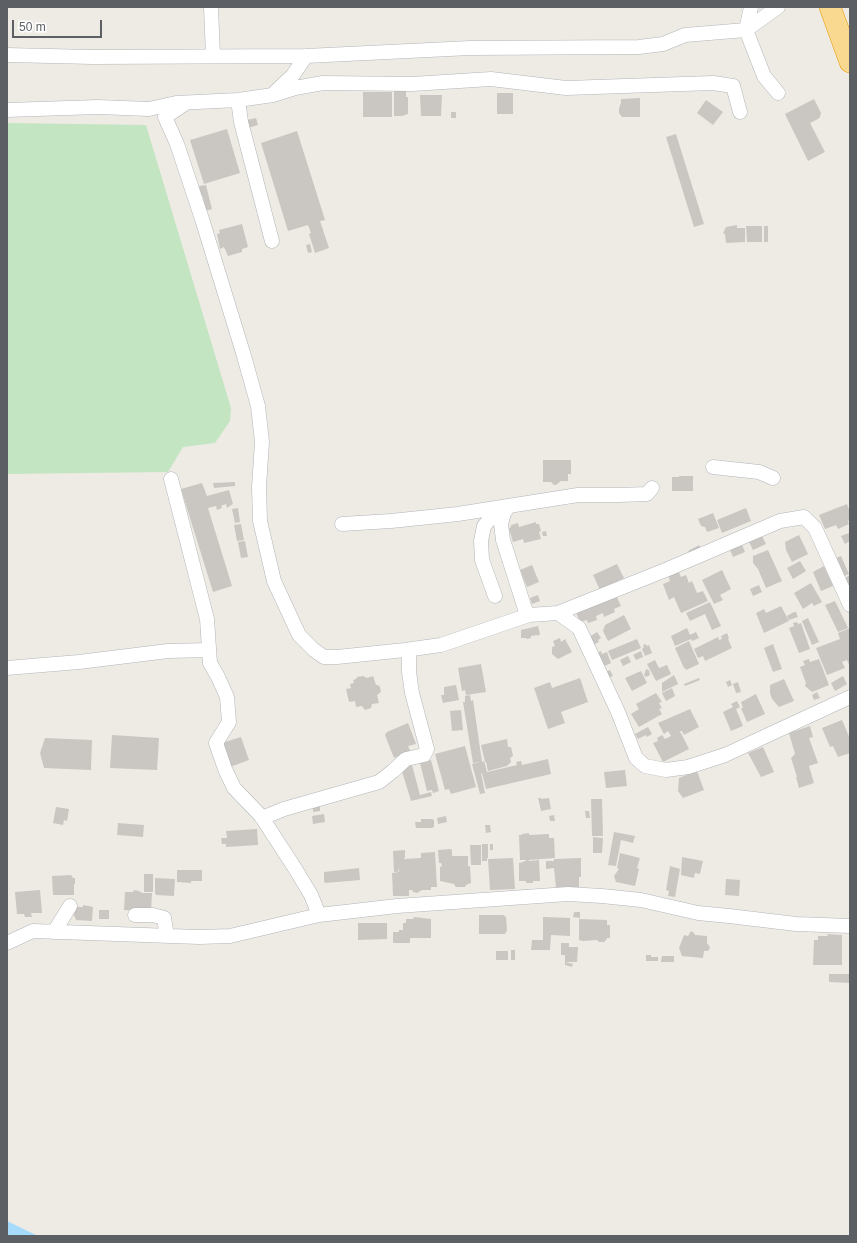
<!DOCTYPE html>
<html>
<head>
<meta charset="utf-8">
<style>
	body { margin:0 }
	#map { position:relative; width:857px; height:1243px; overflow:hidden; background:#eeebe4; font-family:Arial,sans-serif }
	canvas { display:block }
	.frame { position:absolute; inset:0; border:8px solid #5c6064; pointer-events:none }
	.scale { position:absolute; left:12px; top:20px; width:90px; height:18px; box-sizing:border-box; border:2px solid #5c6064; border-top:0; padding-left:5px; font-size:12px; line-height:14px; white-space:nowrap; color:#5c6064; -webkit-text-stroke:3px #fff; paint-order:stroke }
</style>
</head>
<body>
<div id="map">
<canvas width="857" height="1243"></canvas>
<div class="frame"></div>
<div class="scale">50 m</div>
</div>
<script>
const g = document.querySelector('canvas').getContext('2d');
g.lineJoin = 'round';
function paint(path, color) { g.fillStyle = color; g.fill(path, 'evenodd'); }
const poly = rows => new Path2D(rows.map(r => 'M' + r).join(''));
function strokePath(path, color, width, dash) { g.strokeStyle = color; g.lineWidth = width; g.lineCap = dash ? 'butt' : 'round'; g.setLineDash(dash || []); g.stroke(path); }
const green = poly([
	[7,123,146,125,231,408,230,421,215,443,183,447,168,472,7,474]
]);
const water = poly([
	[7,1221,36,1235,40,1236,7,1236]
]);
const building = poly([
	[394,91,406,91,406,97,408,97,408,114,402,116,394,116],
	[363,92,392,92,392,117,363,117],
	[497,93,513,93,513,114,497,114],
	[420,95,442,95,441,116,421,116],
	[640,98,640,117,622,117,619,113,619,108,621,103,621,99],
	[814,99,821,113,820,117,818,119,810,123,825,152,808,161,785,114],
	[706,100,723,112,713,125,697,113],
	[451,112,456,112,456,118,451,118],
	[256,118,258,125,248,128,247,120],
	[227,129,240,173,204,184,190,140],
	[297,131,325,220,320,221,329,248,315,253,309,234,311,233,308,225,288,231,261,143],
	[676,134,704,224,694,227,666,137],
	[206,185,212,209,205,211,203,196,201,196,199,186],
	[242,224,248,247,242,249,242,252,228,256,224,247,220,249,217,234,220,233,219,230],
	[737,225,737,228,745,228,745,242,726,243,725,234,723,233,726,227],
	[746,226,762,226,762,242,747,242],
	[764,226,768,226,768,242,764,242],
	[310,244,312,252,308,253,306,245],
	[543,460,571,460,571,474,568,474,568,481,561,481,556,485,554,485,551,482,543,482],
	[679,476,693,476,693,491,672,491,672,477,679,477],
	[235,482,235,486,214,488,213,483],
	[202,483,207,496,229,490,233,504,227,508,226,504,221,506,222,508,217,510,216,506,208,508,232,586,213,592,181,489],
	[847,504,850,512,850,520,848,521,849,524,838,529,836,525,825,529,819,515],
	[238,508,240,522,235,523,232,509],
	[746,508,751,521,722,533,717,520],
	[713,513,719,528,707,532,705,527,701,526,698,519],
	[536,522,536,524,539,524,541,531,539,532,541,539,524,543,523,539,513,542,509,528,511,527,511,525,518,523,519,527],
	[241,524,244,540,237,541,234,525],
	[546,531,547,536,543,536,542,532],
	[849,533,850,541,845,544,841,536],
	[761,534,766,544,753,550,748,540],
	[799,535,808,554,792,562,786,550,785,542],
	[245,541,248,557,241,558,238,542],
	[741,542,745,552,733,557,729,547],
	[699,545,702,550,691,556,688,551],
	[768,550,782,581,766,588,758,569,753,563,753,556],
	[841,556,849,574,844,576,836,558],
	[800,561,806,571,793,579,787,568],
	[617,564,624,578,616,582,616,583,600,590,593,575],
	[532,565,539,582,527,587,520,570],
	[824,566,833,586,821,591,813,572],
	[678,570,681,577,686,575,689,583,692,581,697,593,703,591,708,601,681,613,674,597,669,600,663,584,670,581,668,575],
	[722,570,731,589,720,595,723,600,714,604,702,580],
	[850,575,850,588,845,578],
	[811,583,822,602,814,606,812,603,803,609,794,593],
	[759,585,762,592,753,596,750,589],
	[538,595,540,601,532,604,530,598],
	[616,595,621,606,614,609,615,612,604,617,603,613,596,616,597,620,588,623,587,620,580,622,576,612],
	[835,601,848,628,838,632,825,605],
	[710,602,721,626,712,630,705,614,690,621,686,613],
	[781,606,789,621,764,633,756,613,764,609,766,613],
	[794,612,796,612,798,617,789,620,787,616],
	[624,615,631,629,608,641,603,631,605,625],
	[808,618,819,642,812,645,802,621],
	[797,622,798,624,801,623,810,649,799,653,789,628,794,626,793,623],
	[538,626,540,634,538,636,537,635,531,636,531,638,527,639,526,638,521,638,521,630],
	[687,628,690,635,696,632,699,638,692,641,691,639,675,646,671,636],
	[850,628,850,667,847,660,842,662,845,668,827,675,816,648,840,639,838,633],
	[597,632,601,638,598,640,599,642,593,645,589,637],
	[727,633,729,638,728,639,732,648,705,661,703,656,698,658,694,649,718,637,719,640,722,639,721,636],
	[560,638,561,642,565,639,572,652,558,659,552,654,552,647,555,646,553,641],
	[637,639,641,648,612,660,608,651],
	[689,641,699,664,686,670,685,668,684,668,675,648],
	[646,644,646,646,649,645,652,653,645,656,642,649,644,647,643,645],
	[773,644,782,669,773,672,764,648],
	[601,651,602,654,607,652,611,663,602,667,595,654],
	[641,651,643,657,636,660,633,655],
	[628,656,631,662,623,666,620,660],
	[809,659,810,662,819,659,829,685,812,692,805,686,806,683,800,667,805,665,803,661],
	[655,660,659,668,667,665,671,674,656,681,647,664],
	[481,664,486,692,466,695,465,690,462,691,458,668],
	[646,669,649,670,650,675,646,677,644,675],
	[610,670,613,676,608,678,605,672],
	[641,671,647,683,632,691,625,678],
	[674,675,678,684,662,692,662,683],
	[363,676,367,678,373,676,376,685,378,685,380,687,381,692,377,695,379,703,372,704,371,708,365,710,362,706,356,707,355,701,349,702,346,689,351,688,350,684,354,683,353,680,356,679,357,677],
	[843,676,847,684,835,691,831,683],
	[580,678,588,702,561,712,565,723,548,729,534,688,550,682,552,688],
	[699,678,700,680,685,686,684,684],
	[784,679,794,701,779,707,772,699,770,693,770,685],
	[730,680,732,685,728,687,726,682],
	[738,682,741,692,736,693,733,684],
	[456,685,459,700,443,703,441,695,444,695,444,687],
	[672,688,675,696,666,701,662,693],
	[817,692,820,698,814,700,812,695],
	[656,693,662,702,659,703,662,708,659,709,662,714,639,727,631,714,639,709,636,704],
	[756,694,765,714,747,722,741,708,743,708,741,702],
	[470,695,471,701,473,700,482,762,484,761,487,772,517,765,516,762,521,761,522,765,548,759,551,774,486,789,482,773,481,773,485,793,480,794,472,764,480,762,473,763,463,702,465,702,465,696],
	[737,701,740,707,736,709,743,726,731,731,723,712,733,707,731,704],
	[690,709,699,727,684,735,682,731,679,732,681,733,689,749,663,762,653,743,658,741,657,738,662,735,665,739,671,736,668,731,664,734,658,723],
	[461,710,463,730,452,731,450,711],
	[842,720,850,739,850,753,838,757,833,746,830,747,822,728],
	[408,723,416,744,408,746,410,751,394,758,385,735,387,732],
	[810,726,813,737,809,738,818,763,809,766,814,783,799,788,796,777,797,777,791,758,795,754,789,733],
	[648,727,652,734,647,737,646,735,638,739,635,734],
	[112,735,159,738,157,770,110,768],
	[241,737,249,760,230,767,222,743],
	[45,738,92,740,91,770,44,768,40,753],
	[507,739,508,747,511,747,513,756,510,758,511,762,507,766,488,771,486,762,485,762,481,745],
	[465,746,476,787,451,794,449,789,445,790,435,754],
	[763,747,774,772,761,777,748,753],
	[431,760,439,791,433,793,432,790,427,791,420,763],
	[412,765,420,795,431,792,432,796,411,801,401,768],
	[625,770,627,786,606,788,604,772],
	[697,771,704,790,683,798,678,791,679,778],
	[538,798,541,798,541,799,549,798,551,809,541,811],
	[591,799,602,799,603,836,592,836],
	[320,806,320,811,313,812,313,807],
	[56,807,69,809,67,821,64,820,63,825,53,823],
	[585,811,589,811,590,818,586,818],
	[324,814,325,822,313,824,312,816],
	[554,815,555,821,550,821,549,816],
	[446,816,447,822,438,824,437,818],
	[421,819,432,819,434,820,434,827,432,828,416,828,415,822,421,822],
	[118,823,144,825,143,837,117,835],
	[485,825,490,825,491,832,486,833],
	[257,829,258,845,226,847,226,844,222,844,221,838,227,838,226,831],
	[614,832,635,836,633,843,621,840,616,866,608,865],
	[529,833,529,835,549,834,549,838,554,838,555,858,528,860,530,861,539,860,540,881,533,881,533,883,526,883,526,881,519,881,519,863,523,862,527,860,520,860,519,835,522,835,522,834],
	[593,837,603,838,602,853,593,853],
	[482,844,488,844,488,858,487,858,487,861,482,861],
	[490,844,493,844,493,850,490,850],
	[470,845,481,845,481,865,471,865],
	[450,849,452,850,452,856,468,856,468,866,470,866,471,883,466,885,465,887,456,887,454,884,440,881,440,867,442,866,441,863,439,863,438,850],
	[405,850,405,858,404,858,404,868,404,859,421,858,421,853,435,852,437,887,431,887,431,890,422,890,417,893,413,892,412,890,409,890,409,896,393,896,392,873,399,872,399,867,398,872,394,872,393,851],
	[620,853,640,858,637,868,639,869,635,886,616,882,614,876,619,869,617,868],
	[682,857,703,861,700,874,695,873,694,878,681,875],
	[513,858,515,889,490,890,488,859],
	[581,858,581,877,579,877,579,888,556,888,554,868,546,869,546,861,554,861,554,859],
	[670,866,680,869,675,897,668,896,669,891,666,890],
	[359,868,360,880,325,883,324,881,324,872],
	[177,870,202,870,202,881,191,881,191,883,177,882],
	[144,874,153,874,153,892,144,892],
	[71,875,73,878,75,878,75,884,74,884,74,895,53,895,52,876],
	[155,878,175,879,174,896,156,895,155,893],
	[726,879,740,880,739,896,725,895],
	[40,890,42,913,31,913,32,917,25,917,24,914,17,914,15,892],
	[134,890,139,891,142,893,152,893,151,911,124,910,125,892,133,892],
	[83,905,93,907,92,921,76,920,73,913,76,907,83,907],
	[99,910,109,910,109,919,99,919],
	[574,912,580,912,580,918,573,917],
	[479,915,503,915,506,917,507,930,505,934,479,934],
	[414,917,431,919,431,938,410,938,410,943,393,943,393,932,399,932,399,930,403,930,403,923,406,923,406,919,413,919],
	[543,917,570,918,570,936,551,935,550,950,531,950,532,940,543,940],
	[579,919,607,920,607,925,610,925,610,938,607,938,607,939,604,942,599,942,597,940,583,941,579,940],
	[358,923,387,923,387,939,358,940],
	[691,931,694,933,695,935,707,936,707,944,708,944,710,948,708,951,704,951,703,958,682,956,679,948,684,935,688,936],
	[827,934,842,935,842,965,813,965,814,940,818,940,818,936,828,936],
	[561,943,569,943,569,947,578,947,577,962,565,962,565,955,561,955],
	[511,950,515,950,515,960,511,960],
	[496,951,508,951,508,960,496,960],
	[646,955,651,955,651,957,658,957,658,961,646,961],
	[662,956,674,956,674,962,661,962],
	[565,962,573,964,572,967,565,965],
	[829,974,850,974,850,983,829,982]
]);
const minor = poly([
	[211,7,213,56],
	[751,7,746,30,764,76,778,93],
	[7,55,93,57,306,56,470,48,639,47,663,44,685,35,746,30,778,7],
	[274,93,293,75,306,56],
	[238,100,241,122,272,241],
	[186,103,165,117,177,144,202,219,244,356,258,406,262,442,259,487,260,521,274,581,299,635,314,650,324,657,337,657,405,650,441,645,529,615,558,613,668,569,780,521,804,517,815,528,850,605],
	[7,110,98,107,149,109,176,103,238,100,273,95,295,88,323,83,412,84,491,79,566,88,713,83,733,86,740,112],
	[713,467,759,472,773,478],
	[171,479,207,619,210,663,218,677,227,697,229,722,216,743,225,769,234,788,261,816,296,870,311,895,319,915],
	[509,506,504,513,501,524,503,540,525,609],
	[342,524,391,521,458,514,578,495,619,495,647,494,652,488],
	[495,596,482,560,481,541,484,526,490,519,505,508],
	[558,613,579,628,618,712,636,758,645,766,666,770,688,767,725,755,850,697],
	[7,668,79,662,168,651,209,650],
	[262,818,284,809,379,782,393,771,406,759,424,755,427,749,412,693,409,672,409,650],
	[135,915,153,915,164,918,167,936],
	[54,932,70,906],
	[7,943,33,931,199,937,230,936,319,915,397,906,568,894,602,896,641,900,698,913,729,916,796,924,850,926]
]);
const highway = poly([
	[830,7,850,62]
]);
paint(green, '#c3e5c1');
paint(water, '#a6dbfc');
paint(building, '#cac6c1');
strokePath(minor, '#b1b5b8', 15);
strokePath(highway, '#ea9808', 22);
strokePath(minor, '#fff', 14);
strokePath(highway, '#f9d98f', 21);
</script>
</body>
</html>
